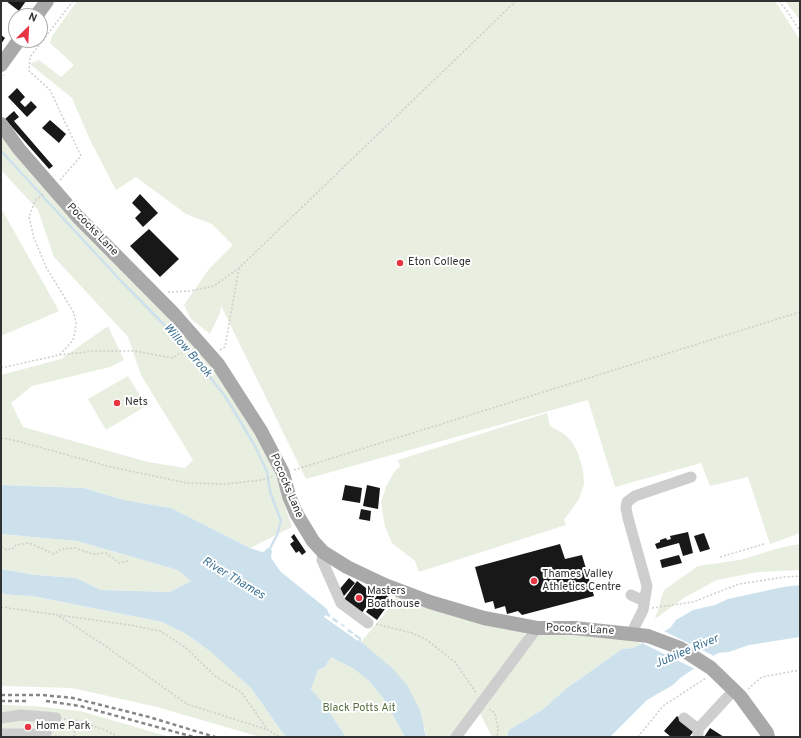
<!DOCTYPE html>
<html>
<head>
<meta charset="utf-8">
<style>
	body { margin:0 }
	#map { position:relative; width:801px; height:738px; overflow:hidden; background:#fff; font-family:Overpass,sans-serif }
	canvas { display:block }
	.frame { position:absolute; inset:0; border:2px solid #313131; pointer-events:none }
	.north { position:absolute; left:8px; top:8px; width:40px; height:40px; box-sizing:border-box; background:#fff; border:1px solid #adadad; border-radius:50%; rotate:24deg; font-size:11px; font-weight:700; line-height:16px; text-align:center; color:#313131 }
	.north::after { content:''; display:block; margin:auto; width:14px; height:18px; background:#e73544; clip-path:polygon(50% 0,100% 100%,50% 72%,0 100%) }
</style>
</head>
<body>
<div id="map">
<canvas width="801" height="738"></canvas>
<div class="frame"></div>
<div class="north">N</div>
</div>
<script>
const g = document.querySelector('canvas').getContext('2d');
g.lineJoin = 'round';
function paint(path, color) { g.fillStyle = color; g.fill(path, 'evenodd'); }
const poly = rows => new Path2D(rows.map(r => 'M' + r).join(''));
function strokePath(path, color, width, dash) { g.strokeStyle = color; g.lineWidth = width; g.lineCap = dash ? 'butt' : 'round'; g.setLineDash(dash || []); g.stroke(path); }
function label(font, color, halo, rows, align = 'center') {
  g.font = font + ' Overpass,sans-serif'; g.lineWidth = 4; g.setLineDash([]); g.textBaseline = 'middle'; g.strokeStyle = halo; g.fillStyle = color; for (const [text, x, y, turn = 0] of rows) {
    g.save(); g.translate(x, y); g.rotate((+turn || 0) * Math.PI / 180); g.textAlign = isNaN(turn) ? turn : align; if (halo) g.strokeText(text, 0, 0); g.fillText(text, 0, 0); g.restore();
  }
}
const green = poly([
	[77,1,775,1,800,40,800,533,770,544,748,477,710,486,701,463,615,487,588,400,306,479,221,306,220,313,210,334,191,319,184,305,209,269,233,245,212,224,186,214,136,177,116,190,90,140,72,98,30,64,39,60,61,77,74,65,50,43,52,36],
	[785,1,800,1,800,20],
	[1,134,213,363,250,424,280,480,286,509,292,527,250,548,171,508,124,500,84,488,1,485,1,375,61,359,108,326,124,360,110,367,32,386,11,403,23,427,148,462,185,468,193,460,141,375,128,337,54,257,38,210,1,170],
	[1,208,59,311,1,336],
	[128,376,146,406,106,430,88,399],
	[547,413,550,426,564,434,572,442,578,453,583,470,584,484,579,499,564,520,566,525,419,572,415,561,392,543,385,526,383,515,381,502,386,487,394,472,400,466,398,460],
	[1,534,77,541,178,570,191,581,170,592,101,590,76,578,36,575,1,569],
	[800,544,800,570,758,572,717,580,685,597,655,619,664,590,698,566,740,560,783,547],
	[1,593,12,595,31,596,162,622,186,634,211,652,251,688,282,732,287,737,260,737,157,707,72,688,1,686],
	[398,594,525,631,523,641,451,737,426,737,425,728,361,642,382,617],
	[540,631,597,635,639,642,641,644,633,648,622,649,567,688,542,710,509,730,507,737,492,737,479,711],
	[331,657,354,669,369,681,384,699,405,737,346,737,324,704,311,689,318,670,325,667],
	[1,705,34,706,80,711,170,737,1,737]
]);
const water = poly([
	[1,485,84,488,124,500,171,508,250,548,262,552,265,551,267,548,272,550,271,558,281,572,327,609,329,614,361,638,361,642,392,668,407,685,420,710,426,737,405,737,384,699,369,681,354,669,331,657,325,667,318,670,311,689,324,704,346,737,287,737,282,732,251,688,211,652,186,634,162,622,32,596,12,595,1,593,1,569,36,575,76,578,101,590,170,592,191,581,178,570,77,541,1,534],
	[800,585,800,637,749,645,729,652,718,653,680,678,673,685,647,700,610,737,507,737,509,730,542,710,567,688,622,649,633,648,641,644,670,628,676,620,693,610,715,605,728,599,783,587]
]);
const pier = poly([
	[332,614,334,616,332,620,337,623,339,620,342,622,341,625,344,627,346,625,350,627,347,631,352,634,354,632,356,633,354,636,359,639,358,641,324,617,325,615,329,617],
	[662,630,716,657,695,669,640,642]
]);
const stream = poly([
	[1,151,121,281,186,347,225,396,255,446,267,472,270,491,281,521,277,535,268,552]
]);
const building = poly([
	[6,1,26,1,19,11],
	[1,35,5,38,1,44],
	[17,88,25,97,20,102,25,107,31,101,37,107,27,117,8,97],
	[14,111,19,117,14,121,53,166,49,169,5,119],
	[50,120,66,134,59,143,42,128],
	[140,194,158,213,143,227,135,218,141,212,132,203],
	[149,229,179,259,160,277,130,246],
	[345,485,362,488,360,503,342,500],
	[367,485,380,488,378,509,363,506],
	[361,509,371,511,370,521,359,519],
	[688,532,693,553,683,556,679,543,657,549,655,544,660,542,660,540,666,538,667,540,671,539,670,536],
	[704,533,710,549,700,552,694,536],
	[294,534,306,552,302,555,299,551,296,553,290,544,294,541,291,537],
	[560,544,565,559,582,555,594,596,522,615,518,611,507,614,505,606,495,609,493,601,485,603,475,567],
	[679,555,682,563,662,568,660,560],
	[349,578,355,583,344,596,338,591],
	[357,581,375,595,361,614,343,601],
	[380,591,392,599,377,620,366,612],
	[677,716,694,731,689,737,671,737,664,731],
	[710,728,724,737,704,737]
]);
const path = poly([
	[779,1,787,11,800,31],
	[1,79,4,75],
	[60,180,81,156,50,90,29,71,30,57,73,1],
	[43,194,35,201,29,217,34,238,46,267,74,313,76,323,75,332,73,340,68,346,59,355],
	[168,292,190,291,214,286,239,268,516,1],
	[220,350,225,347,239,268],
	[1,368,59,355,94,351,135,351,172,358,188,348],
	[1,438,17,441,111,467,187,483,225,484,262,480,273,476],
	[294,470,800,312],
	[1,547,7,550,14,548,16,545,29,543,54,554,61,549,75,548,93,554,106,553,119,563,128,561],
	[720,557,764,544],
	[1,607,130,625,160,631,185,647,215,676,241,692,268,730,280,737],
	[652,608,693,602,739,584,785,577,800,576],
	[59,616,101,643,187,704,268,730],
	[376,624,412,633,427,640,455,662,477,694],
	[748,689,762,677,800,670],
	[489,709,495,713,498,729,497,737],
	[64,719,76,720,105,730,119,737],
	[55,736,69,737],
	[74,737,76,720],
	[638,737,663,706,706,678]
]);
const minor = poly([
	[323,552,322,560,341,603,368,623],
	[631,595,644,601],
	[631,634,643,610,647,586,628,518,626,508,627,502,635,496,691,477],
	[1,718,21,715,56,718],
	[684,718,698,729],
	[1,734,46,734,48,717],
	[456,737,537,628],
	[698,737,698,729,734,690]
]);
const major = poly([
	[36,16,47,1],
	[1,65,19,40],
	[1,124,19,149,78,217,174,314,218,364,261,431,283,473,289,496,296,513,313,541,323,552,347,567,385,585,430,602,484,618,537,628,574,628,631,634,648,636,680,648,711,668,740,696,767,733,768,737]
]);
const rail = poly([
	[1,695,42,695,73,698,149,717,215,737],
	[1,701,26,701],
	[46,701,80,706,194,737]
]);
const markers = [
	[400,263,4,"#e73544"],
	[117,403,4,"#e73544"],
	[534,581,4,"#e73544"],
	[359,598,4,"#e73544"],
	[28,727,4,"#e73544"]
];
const streetNames = [
	["Pococks Lane",92,230,46],
	["Pococks Lane",286,486,67],
	["Pococks Lane",580,630,3]
];
const poiNames = [
	["Eton College",408,263],
	["Nets",125,403],
	["Thames Valley",542,575],
	["Athletics Centre",542,588],
	["Masters",367,592],
	["Boathouse",367,605],
	["Home Park",36,727]
];
const parkNames = [
	["Black Potts Ait",359,709]
];
const waterNames = [
	["Willow Brook",187,351,49],
	["River Thames",233,579,31],
	["Jubilee River",687,652,-23]
];
paint(green, '#e8eee0');
paint(water, '#cde1ed');
paint(pier, '#fff');
strokePath(stream, '#cde1ed', 2.5);
paint(building, '#181818');
strokePath(path, '#cecece', 1.5, [2, 2]);
strokePath(minor, '#cecece', 11);
strokePath(major, '#a9a9a9', 14);
strokePath(rail, '#868686', 2.5, [4, 3]);
for (const [x, y, r, color] of markers) { const dot = new Path2D(); dot.arc(x, y, r, 0, 2 * Math.PI); g.fillStyle = color; g.fill(dot); strokePath(dot, '#fff', 1.5); }
label('11px', '#313131', '#fff', streetNames);
label('11px', '#313131', '#fff', poiNames, 'left');
label('11px', '#556e3e', '#fff', parkNames);
label('italic 12px', '#3e7495', '#fff', waterNames);
</script>
</body>
</html>
